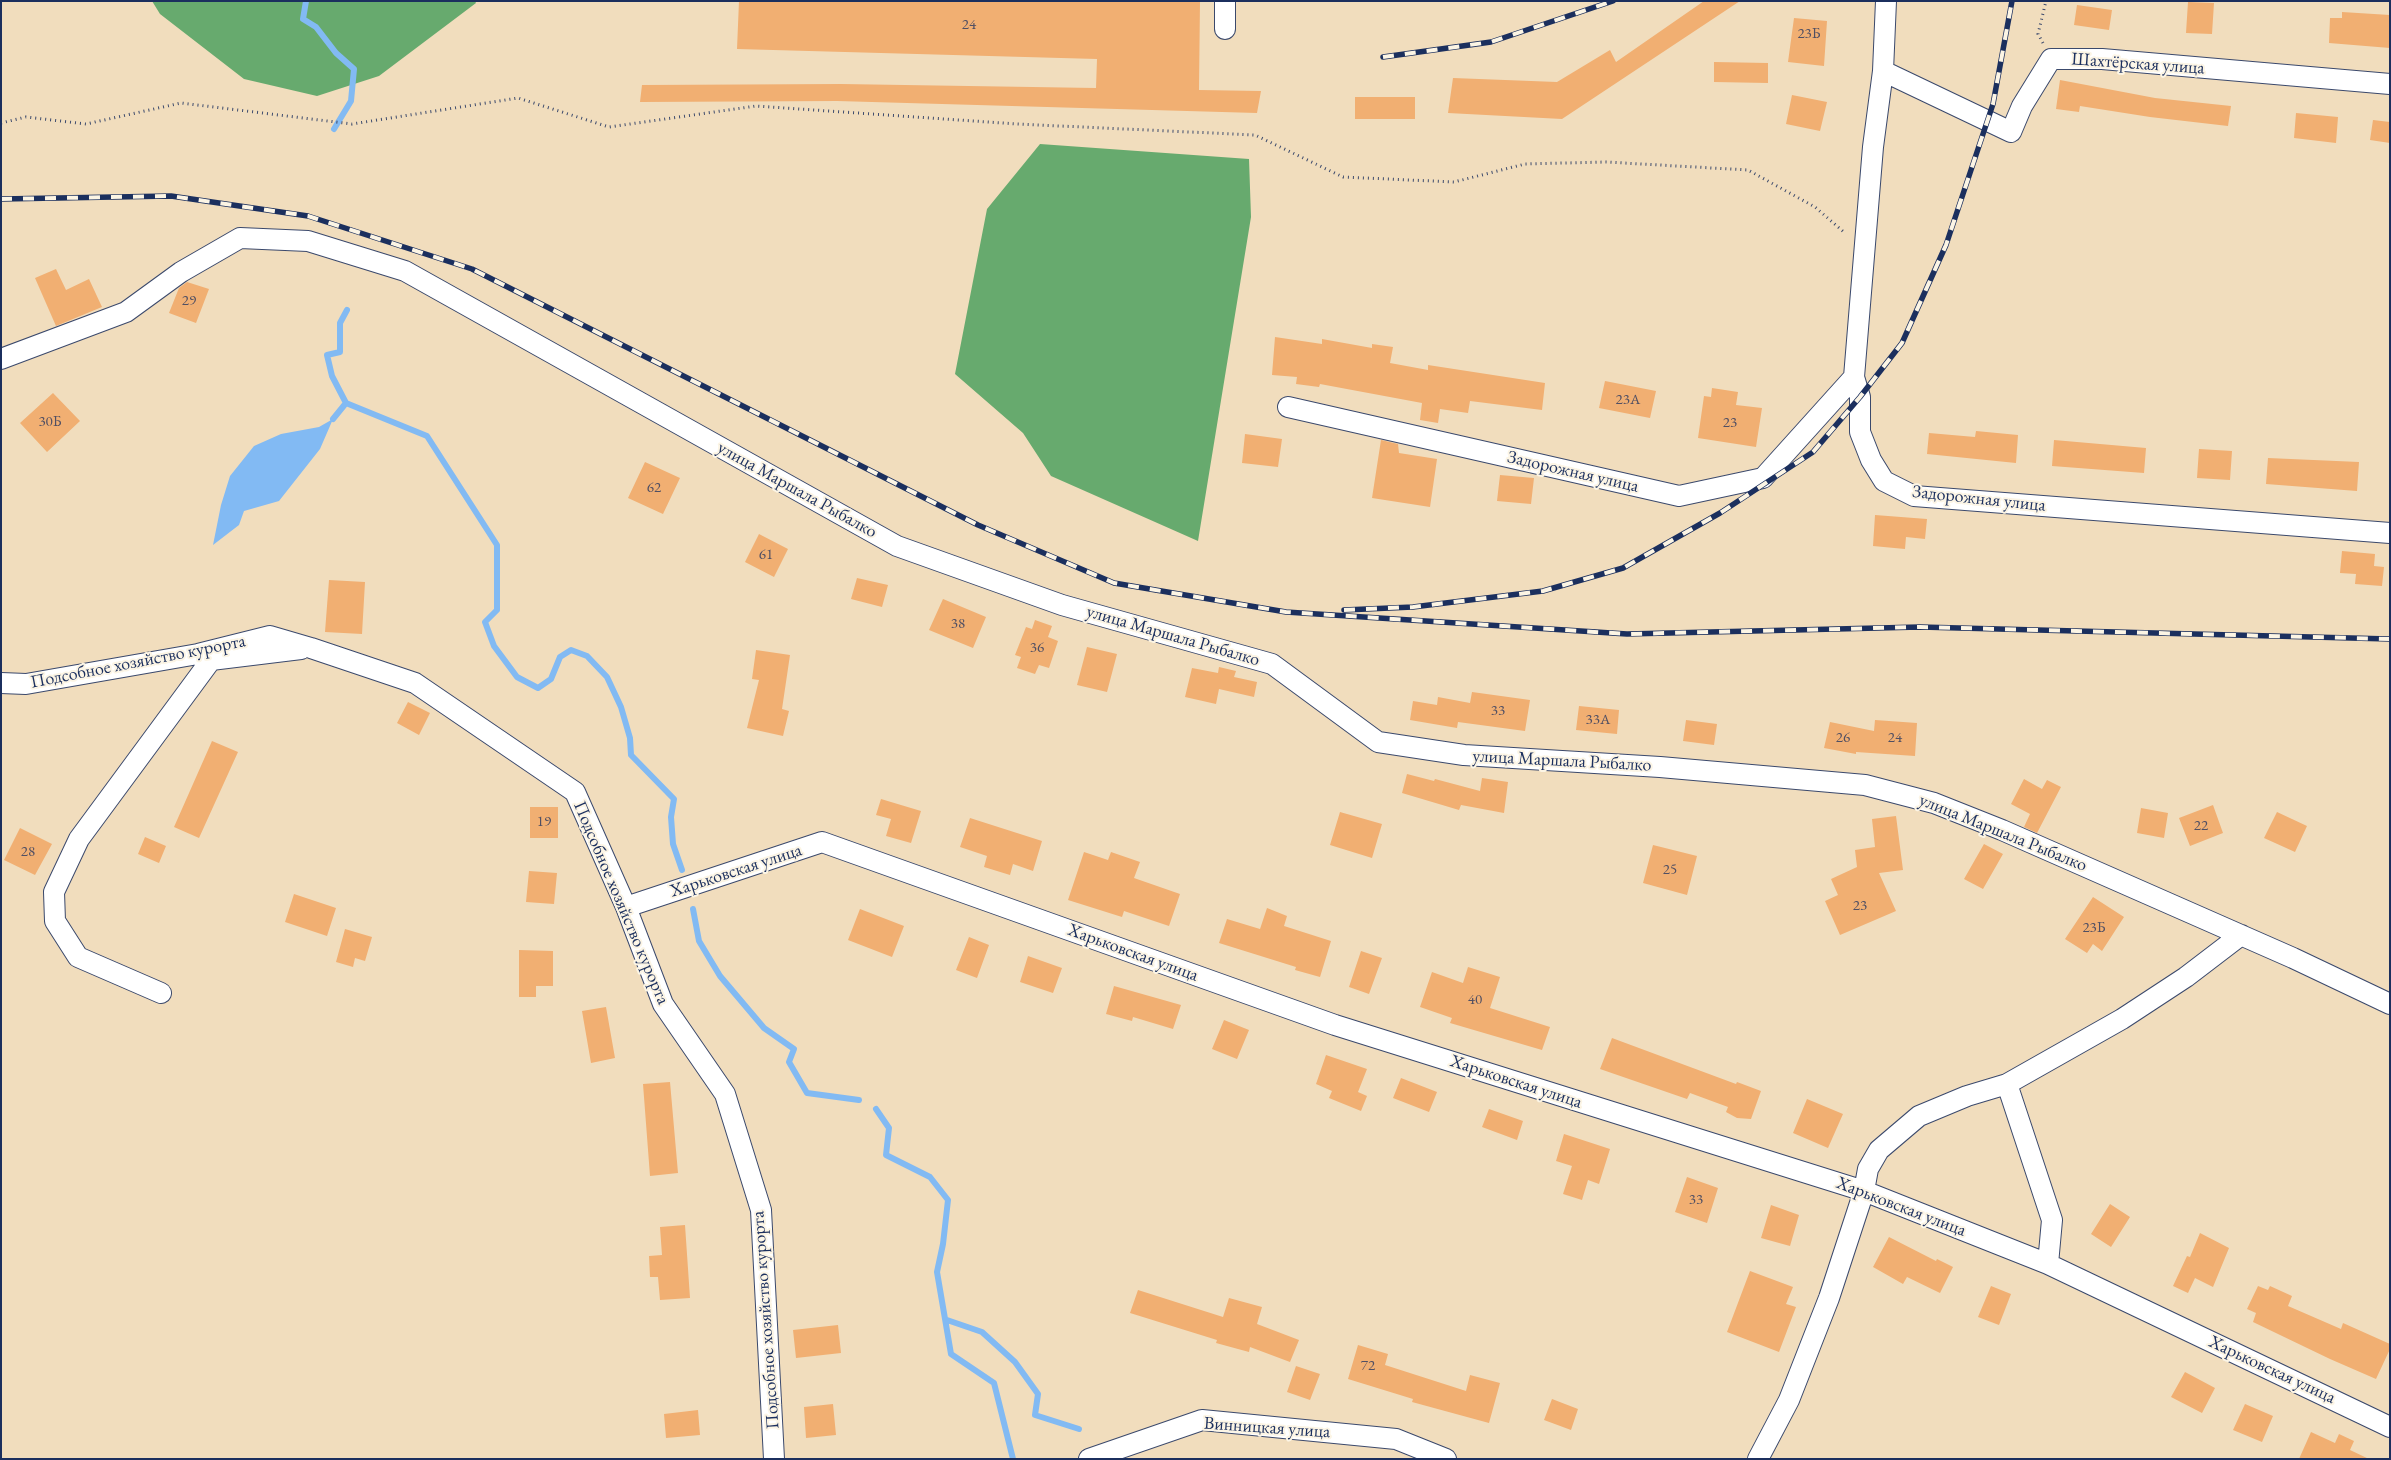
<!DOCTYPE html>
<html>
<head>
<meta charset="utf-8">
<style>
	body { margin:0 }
	#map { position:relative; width:2391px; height:1460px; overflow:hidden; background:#f1ddbd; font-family:"EB Garamond",serif }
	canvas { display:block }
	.frame { position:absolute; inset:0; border:2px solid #1b2f5e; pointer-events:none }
</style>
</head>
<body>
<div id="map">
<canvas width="2391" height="1460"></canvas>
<div class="frame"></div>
</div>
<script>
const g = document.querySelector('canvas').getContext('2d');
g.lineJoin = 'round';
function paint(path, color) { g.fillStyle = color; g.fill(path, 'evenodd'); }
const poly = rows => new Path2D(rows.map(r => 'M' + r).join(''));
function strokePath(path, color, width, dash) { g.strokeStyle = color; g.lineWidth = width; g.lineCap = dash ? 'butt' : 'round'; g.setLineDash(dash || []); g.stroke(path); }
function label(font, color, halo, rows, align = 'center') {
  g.font = font + ' "EB Garamond",serif'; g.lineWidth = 4; g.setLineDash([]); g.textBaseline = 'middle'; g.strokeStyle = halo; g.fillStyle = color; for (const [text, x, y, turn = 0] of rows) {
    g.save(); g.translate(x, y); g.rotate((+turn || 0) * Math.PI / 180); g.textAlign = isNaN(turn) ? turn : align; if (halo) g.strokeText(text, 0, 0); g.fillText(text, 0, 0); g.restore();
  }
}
const forest = poly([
	[152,1,475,1,476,3,379,76,317,96,244,79,160,14],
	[1040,144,1249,159,1251,217,1198,541,1051,476,1023,433,955,374,987,209]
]);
const water = poly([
	[333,419,320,449,279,501,244,511,239,525,213,545,221,505,230,476,254,446,281,434,319,427]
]);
const stream = poly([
	[306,1,303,19,316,27,336,53,354,69,351,101,334,129],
	[346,403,332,376,327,355,340,352,340,323,347,310],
	[333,419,346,403,427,436,497,545,497,610,485,622,494,646,517,677,538,688,551,679,560,657,571,650,587,656,607,677,621,707,630,738,631,755,674,799,671,817,673,844,682,870],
	[693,909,699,941,720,976,764,1028,794,1049,789,1062,807,1093,859,1100],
	[876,1109,889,1128,886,1155,930,1177,948,1200,943,1244,937,1272,951,1354,994,1383,1013,1459],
	[947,1320,982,1332,1015,1362,1038,1394,1035,1415,1079,1429]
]);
const building = poly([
	[739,1,1200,1,1199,90,1261,91,1257,113,837,101,640,102,642,85,841,84,1096,88,1097,59,737,49],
	[1704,1,1740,1,1562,119,1448,113,1453,78,1557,82,1610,50,1616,62],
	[2188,2,2214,3,2212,34,2186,33],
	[2077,5,2112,10,2109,30,2074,25],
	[2342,12,2390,15,2390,48,2329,43,2330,18,2342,18],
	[1794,18,1827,21,1824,66,1788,62],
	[1714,62,1768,63,1768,83,1714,82],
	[2060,80,2155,98,2231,106,2228,126,2150,117,2080,106,2079,112,2056,109],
	[1792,95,1827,102,1820,131,1786,124],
	[1355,97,1415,97,1415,119,1355,119],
	[2296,113,2338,117,2336,143,2294,138],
	[2373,120,2390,122,2390,143,2370,140],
	[56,269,66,290,89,279,102,307,56,326,35,278],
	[187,282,209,289,196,323,169,313,179,288],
	[1275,337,1322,344,1322,339,1372,348,1372,344,1393,347,1390,363,1428,370,1428,365,1545,383,1542,410,1470,401,1468,413,1440,409,1438,423,1420,420,1422,403,1320,384,1319,387,1296,384,1297,377,1272,375],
	[1605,381,1656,391,1650,418,1599,408],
	[1712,388,1738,392,1736,405,1762,408,1756,447,1698,438,1704,396,1711,397],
	[53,393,80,421,47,452,20,423],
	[1976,431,2018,435,2016,463,1927,454,1929,433,1975,437],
	[1245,434,1282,439,1278,467,1242,463],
	[1381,440,1398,444,1399,453,1437,459,1430,507,1372,498],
	[2054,440,2146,448,2144,473,2052,466],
	[2199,449,2232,451,2230,480,2197,478],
	[2268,458,2359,462,2357,491,2266,484],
	[645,462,680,478,663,514,628,498],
	[1500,475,1534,478,1531,504,1497,501],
	[1875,515,1927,519,1925,539,1906,537,1905,549,1873,546],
	[759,534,788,549,774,577,745,562],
	[2342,551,2375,554,2374,566,2384,567,2382,586,2355,584,2356,574,2340,573],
	[857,578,888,585,882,607,851,599],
	[329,580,365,582,362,634,325,632],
	[943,599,986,617,973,648,929,630],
	[1035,620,1052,626,1048,637,1058,641,1049,668,1039,665,1035,674,1017,668,1021,657,1015,655,1026,627,1032,629],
	[1087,647,1117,654,1107,692,1077,685],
	[756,650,790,655,782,709,789,711,783,736,747,728,759,680,752,679],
	[1219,667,1236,671,1234,677,1257,682,1254,697,1219,689,1216,704,1185,697,1192,668,1218,673],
	[1472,692,1530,700,1525,731,1458,722,1457,728,1410,720,1413,701,1437,705,1438,697,1470,703],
	[408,702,430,713,419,735,397,723],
	[1579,706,1619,710,1617,734,1576,730],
	[1686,720,1717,724,1714,745,1683,741],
	[1875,720,1917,723,1915,756,1856,752,1856,754,1824,748,1830,722,1874,731],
	[212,741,238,752,199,838,174,827],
	[1407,774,1434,781,1435,779,1480,791,1482,778,1508,782,1504,813,1461,805,1459,810,1402,793],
	[2024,779,2042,789,2047,780,2061,787,2037,833,2024,827,2030,814,2011,804],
	[881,799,921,811,911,843,886,836,891,819,876,815],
	[2213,805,2223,833,2190,846,2179,818],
	[530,807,558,807,558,838,530,838],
	[2141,808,2168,813,2164,838,2137,833],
	[1340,812,1382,824,1372,858,1330,845],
	[2277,812,2307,826,2295,852,2264,838],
	[1896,816,1903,870,1879,873,1896,911,1840,935,1825,901,1838,895,1831,879,1857,867,1855,850,1875,847,1872,819],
	[970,818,1042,841,1033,871,1013,864,1010,875,984,867,987,856,960,847],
	[20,828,52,844,35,875,4,860],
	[145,837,166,846,159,863,138,854],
	[1984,844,2003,854,1983,889,1964,879],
	[1653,845,1697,856,1687,895,1643,883],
	[1084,852,1108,860,1111,852,1140,862,1134,878,1180,894,1169,926,1124,911,1122,917,1068,900],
	[529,871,557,873,554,904,526,902],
	[294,894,336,908,327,936,285,922],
	[2093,897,2124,917,2102,951,2093,944,2087,953,2065,939],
	[1267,908,1287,916,1284,926,1331,941,1320,977,1295,970,1296,967,1219,943,1227,919,1260,929],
	[860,909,904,926,892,957,848,940],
	[345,929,372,937,365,961,355,958,353,967,336,962],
	[969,937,989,945,977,978,956,970],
	[519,950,553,951,553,986,536,986,536,997,519,997],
	[1361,951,1382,958,1369,994,1349,987],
	[1028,956,1062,968,1053,993,1020,982],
	[1468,967,1500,977,1490,1008,1550,1027,1542,1050,1450,1023,1452,1018,1420,1007,1432,972,1463,983],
	[1114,986,1181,1005,1173,1029,1133,1017,1132,1021,1106,1014],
	[606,1007,615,1058,591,1063,582,1011],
	[1224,1020,1249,1030,1237,1059,1212,1049],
	[1612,1038,1736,1084,1737,1082,1761,1091,1751,1119,1737,1118,1726,1112,1728,1107,1690,1093,1687,1099,1600,1069],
	[1326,1055,1367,1069,1358,1092,1367,1096,1361,1111,1329,1098,1332,1091,1316,1084],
	[1401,1078,1437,1092,1429,1112,1393,1098],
	[670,1082,678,1173,650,1176,643,1084],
	[1807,1099,1843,1114,1828,1148,1793,1133],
	[1489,1109,1523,1121,1517,1140,1482,1127],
	[1564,1134,1610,1149,1599,1184,1588,1180,1582,1200,1563,1194,1572,1166,1556,1161],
	[1687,1177,1718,1188,1707,1223,1675,1212],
	[2110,1204,2130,1217,2111,1247,2091,1234],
	[1771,1205,1799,1215,1790,1246,1761,1238],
	[685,1225,690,1298,660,1300,658,1277,650,1277,649,1256,662,1255,660,1227],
	[2200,1233,2229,1248,2213,1287,2195,1278,2188,1293,2173,1286,2187,1256,2190,1257],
	[1889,1237,1936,1261,1937,1259,1953,1267,1940,1293,1907,1277,1903,1284,1873,1267],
	[1750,1271,1793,1287,1786,1304,1796,1307,1779,1352,1727,1332],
	[1991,1286,2011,1294,1999,1325,1978,1317],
	[2258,1286,2268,1290,2270,1286,2292,1296,2288,1306,2341,1329,2343,1323,2390,1344,2390,1349,2376,1379,2330,1359,2253,1322,2256,1313,2247,1309],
	[1138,1290,1223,1317,1229,1298,1262,1307,1257,1324,1299,1340,1290,1362,1250,1347,1249,1352,1216,1343,1217,1340,1130,1313],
	[838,1325,841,1353,796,1358,793,1330],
	[1358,1345,1388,1354,1385,1365,1466,1391,1470,1375,1500,1383,1489,1423,1412,1402,1413,1399,1348,1379],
	[1296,1366,1320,1374,1310,1400,1287,1392],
	[2185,1372,2215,1388,2202,1413,2171,1397],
	[1552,1399,1578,1409,1571,1430,1544,1420],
	[833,1404,836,1435,806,1438,804,1407],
	[2245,1404,2273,1416,2262,1442,2233,1430],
	[698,1410,700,1435,666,1438,664,1414],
	[2311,1432,2335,1443,2339,1434,2354,1441,2350,1450,2369,1459,2299,1459]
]);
const path = poly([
	[2043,43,2038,34,2046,1],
	[1,123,26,117,86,124,181,103,352,124,518,98,609,127,756,106,1017,124,1255,135,1343,177,1454,182,1525,164,1606,162,1748,170,1815,207,1845,233]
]);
const minor = poly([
	[1225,29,1225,1],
	[1883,71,2011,132,2022,106,2051,59,2102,59,2390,84],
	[1,359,126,312,181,272,240,238,308,241,405,271,897,546,1062,605,1272,664,1378,742,1464,755,1660,767,1865,785,1934,803,2002,830,2293,958,2390,1004],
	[1854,377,1873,147,1883,71,1886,1],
	[1288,407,1679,496,1763,478,1854,377,1860,397,1860,432,1871,460,1884,481,1914,496,2390,533],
	[1,683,26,684,198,654,270,636,311,648,415,683,575,792,626,907,663,1004,725,1094,761,1210,774,1459],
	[626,907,822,842,1335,1025,1864,1191,2048,1264,2390,1427],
	[161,993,78,957,55,921,54,892,79,839,211,660,301,649],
	[2007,1084,2052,1220,2048,1264],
	[1089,1459,1202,1420,1396,1439,1446,1459],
	[1758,1459,1789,1400,1829,1298,1864,1191,1868,1169,1879,1150,1919,1116,1967,1096,2007,1084,2122,1019,2186,977,2241,935]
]);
const rail = poly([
	[1383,57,1491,42,1613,1],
	[1,199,171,196,308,216,472,269,978,525,1114,583,1286,612,1627,634,1920,627,2390,639],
	[1344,610,1413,607,1543,591,1623,568,1720,513,1813,452,1860,397,1902,343,1946,245,1993,104,2012,1]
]);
const numberNames = [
	["24",969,25],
	["23Б",1809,34],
	["29",189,301],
	["23А",1628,400],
	["30Б",50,422],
	["23",1730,423],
	["62",654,488],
	["61",766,555],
	["38",958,624],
	["36",1037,648],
	["33",1498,711],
	["33А",1598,720],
	["26",1843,738],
	["24",1895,738],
	["19",544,822],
	["22",2201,826],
	["28",28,852],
	["25",1670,870],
	["23",1860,906],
	["23Б",2094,928],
	["40",1475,1000],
	["33",1696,1200],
	["72",1368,1366]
];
const streetNames = [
	["Шахтёрская улица",2138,64,4],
	["Задорожная улица",1573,472,13],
	["улица Маршала Рыбалко",797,490,29],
	["Задорожная улица",1979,499,6],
	["улица Маршала Рыбалко",1173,636,16],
	["Подсобное хозяйство курорта",138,662,-11],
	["улица Маршала Рыбалко",1562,761,3],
	["улица Маршала Рыбалко",2003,833,22],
	["Харьковская улица",736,871,-18],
	["Подсобное хозяйство курорта",621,903,67],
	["Харьковская улица",1133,953,20],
	["Харьковская улица",1516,1082,18],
	["Харьковская улица",1901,1207,21],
	["Подсобное хозяйство курорта",766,1320,-94],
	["Харьковская улица",2272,1370,25],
	["Винницкая улица",1267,1428,4]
];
paint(forest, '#67aa6e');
paint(water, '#82baf3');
strokePath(stream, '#82baf3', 6);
paint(building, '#f1af72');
strokePath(minor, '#3b496c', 22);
strokePath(path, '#3b496c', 3, [1, 4]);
strokePath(minor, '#fff', 20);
strokePath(rail, '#1b2f5e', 5.5);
strokePath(rail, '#fcf5e5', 4, [11]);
label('15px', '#504f63', null, numberNames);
label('18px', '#1b2f5e', '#fcf5e5', streetNames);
</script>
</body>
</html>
